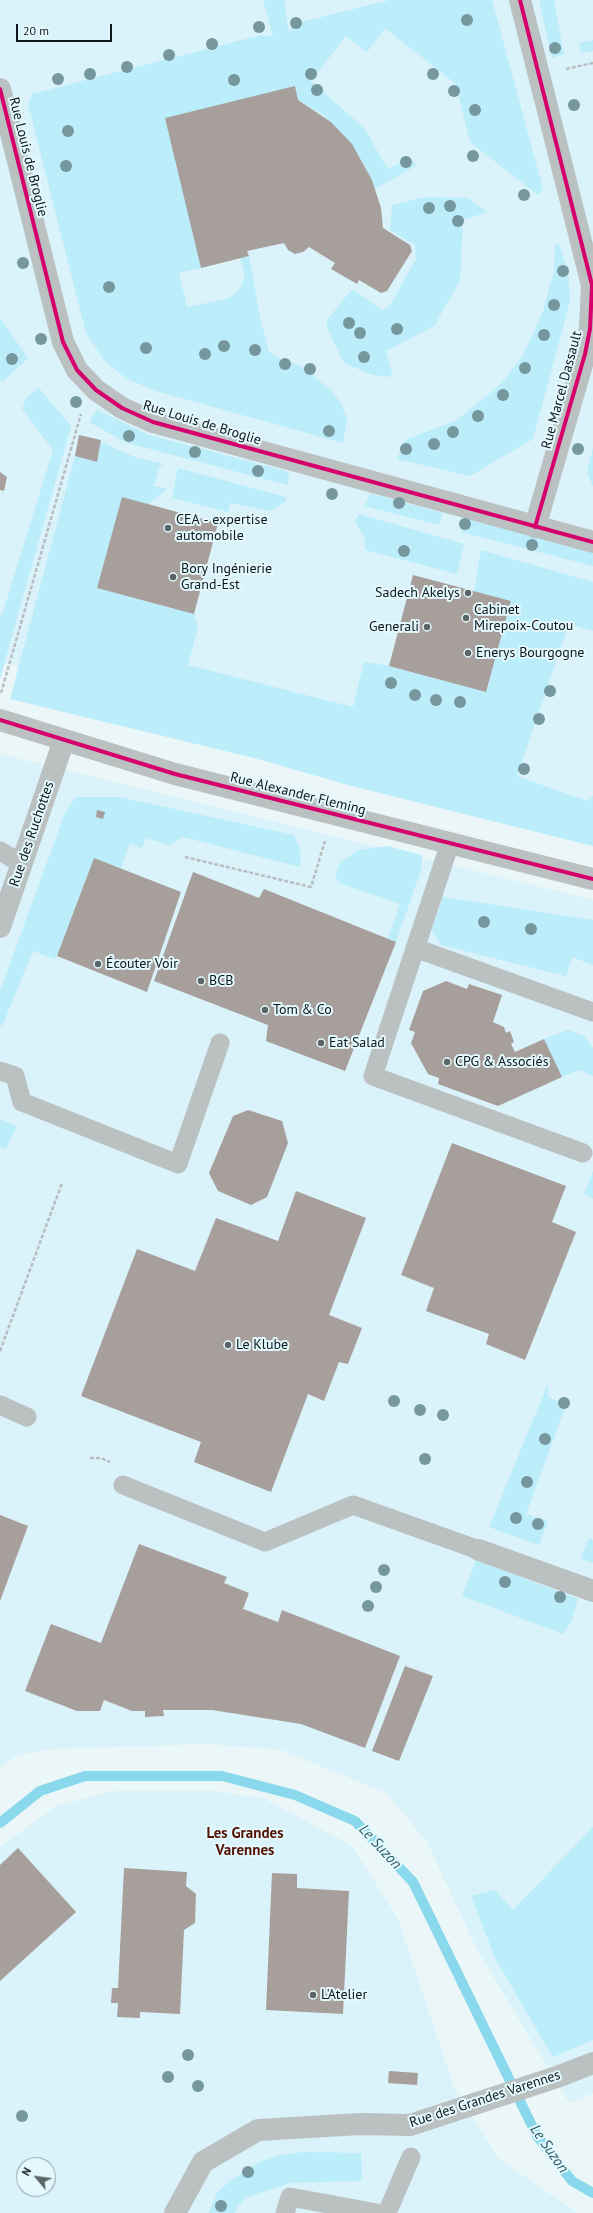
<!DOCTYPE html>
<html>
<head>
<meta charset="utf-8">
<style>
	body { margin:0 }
	#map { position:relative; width:593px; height:2213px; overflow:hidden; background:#eaf6f8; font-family:"PT Sans",sans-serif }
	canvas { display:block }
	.north { position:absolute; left:16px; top:2157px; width:40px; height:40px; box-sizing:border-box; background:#e4f9fe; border:1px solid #8e9fa3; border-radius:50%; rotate:299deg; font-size:11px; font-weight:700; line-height:16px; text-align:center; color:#0e171a }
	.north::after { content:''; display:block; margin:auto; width:14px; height:18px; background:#5b6568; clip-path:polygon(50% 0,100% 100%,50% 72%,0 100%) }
	.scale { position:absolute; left:16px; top:24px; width:96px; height:18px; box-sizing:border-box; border:2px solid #0e171a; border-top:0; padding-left:5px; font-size:12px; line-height:14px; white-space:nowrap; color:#0e171a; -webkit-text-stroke:3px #e4f9fe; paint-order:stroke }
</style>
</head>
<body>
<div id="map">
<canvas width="593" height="2213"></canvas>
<div class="north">N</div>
<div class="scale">20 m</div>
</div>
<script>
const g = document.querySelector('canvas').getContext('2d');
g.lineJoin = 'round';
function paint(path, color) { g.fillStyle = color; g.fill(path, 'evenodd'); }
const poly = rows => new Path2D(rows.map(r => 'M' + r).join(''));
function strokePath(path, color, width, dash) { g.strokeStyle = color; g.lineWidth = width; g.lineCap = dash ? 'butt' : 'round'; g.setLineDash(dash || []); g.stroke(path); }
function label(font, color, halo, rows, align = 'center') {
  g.font = font + ' "PT Sans",sans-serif'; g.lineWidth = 4; g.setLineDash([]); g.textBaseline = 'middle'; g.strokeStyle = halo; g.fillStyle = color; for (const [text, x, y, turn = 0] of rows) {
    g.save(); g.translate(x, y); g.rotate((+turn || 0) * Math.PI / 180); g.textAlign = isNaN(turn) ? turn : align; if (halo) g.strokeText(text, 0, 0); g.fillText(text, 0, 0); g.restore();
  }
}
const built = poly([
	[0,0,593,0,593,803,0,662],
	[0,754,593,900,593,2093,569,2103,477,1949,426,1840,386,1793,282,1750,209,1744,52,1749,18,1755,0,1768],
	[114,1791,215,1791,265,1799,352,1846,397,1917,454,2088,499,2159,578,2213,0,2213,0,1847,56,1806],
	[24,2165,48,2165,48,2189,24,2189]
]);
const green = poly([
	[263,0,284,0,289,32,294,24,390,0,492,0,543,189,538,195,470,142,456,84,385,28,367,52,346,36,311,81,364,128,388,169,409,159,417,165,375,189,363,162,345,136,323,115,298,100,201,268,179,273,187,307,226,299,233,296,241,287,245,275,240,258,249,256,260,318,269,352,279,359,300,365,332,391,342,405,347,419,343,443,156,391,127,379,104,360,86,333,28,104,32,94,261,35,273,36],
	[539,0,554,0,564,54,552,58],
	[593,40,593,51,581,53,579,43],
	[427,197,468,198,487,212,463,220,460,281,434,326,386,351,393,377,373,375,344,363,327,327,327,320,352,289,382,310,389,307,416,259,415,245,390,230,392,205],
	[555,244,560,246,568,272,570,301,533,439,470,476,397,459,405,440,457,420,499,386,523,356,543,311,554,271],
	[0,318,28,358,2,382,0,379],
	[38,387,71,426,0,679,0,614,2,615,53,450,22,409,26,399],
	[97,410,149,435,289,472,288,485,127,443,89,422],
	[101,442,135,457,163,464,159,468,154,486,167,489,148,504,122,497,98,588,194,614,198,627,188,665,353,707,364,662,389,666,486,692,511,601,474,591,481,550,593,582,593,631,569,624,517,776,587,801,593,796,593,846,348,785,254,758,10,699,75,456,97,462],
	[593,447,593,487,587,471],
	[178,468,286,497,286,501,271,511,230,503,228,512,172,498],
	[371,494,443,513,439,525,364,506],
	[359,514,464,544,457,574,365,550,365,539,355,520],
	[464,518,593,553,593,566,461,532],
	[76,797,119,797,294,835,301,853,300,867,183,837,169,845,146,838,142,848,130,843,121,868,94,858,57,956,55,959,33,951,2,1026,0,1025,0,991,65,813],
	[387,846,422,855,422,867,396,942,388,939,400,904,339,883,335,876,340,863,358,850],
	[443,897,593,920,593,965,572,957,566,976,441,945,432,932,433,925],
	[568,1030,584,1036,593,1048,593,1076,579,1070,562,1077,544,1039],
	[0,1119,17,1126,6,1149,0,1147],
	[593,1171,593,1199,584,1194],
	[548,1384,548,1397,566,1405,526,1514,548,1521,539,1545,489,1527],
	[589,1538,593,1540,593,1563,581,1559],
	[476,1560,578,1599,571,1622,563,1634,462,1596],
	[593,1827,593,2040,553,2057,496,1960,471,1896,495,1890,513,1910],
	[305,2152,361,2153,362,2181,291,2183,247,2197,238,2206,234,2213,209,2213,217,2193,230,2181,260,2162,279,2155]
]);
const stream = poly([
	[0,1823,40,1791,85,1776,222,1776,295,1795,355,1821,413,1882,537,2136,572,2181,593,2193]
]);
const building = poly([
	[295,86,298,100,331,122,352,144,372,180,381,208,383,228,410,245,412,251,387,291,381,293,359,280,357,284,331,269,335,263,309,247,303,252,295,254,288,250,284,243,247,251,249,256,201,268,165,118],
	[79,435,101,440,97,462,75,456],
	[0,472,7,477,4,491,0,490],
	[122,497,218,523,194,614,97,588],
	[413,575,511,601,486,692,389,666],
	[97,810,105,812,103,819,96,817],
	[94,858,181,892,147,992,57,956],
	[193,872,259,898,264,889,396,942,345,1071,266,1041,268,1025,154,981],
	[446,981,467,989,469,984,502,995,493,1022,504,1027,506,1033,510,1031,514,1042,511,1044,515,1052,544,1039,562,1077,498,1106,438,1084,439,1078,428,1074,411,1043,415,1032,409,1030,423,991],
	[248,1110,282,1121,288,1143,267,1197,251,1205,218,1191,209,1173,233,1116],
	[452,1143,566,1186,552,1222,576,1232,525,1360,486,1344,489,1334,426,1311,434,1288,401,1275],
	[296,1191,366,1218,329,1315,362,1328,348,1364,339,1362,324,1401,308,1394,271,1492,194,1462,201,1442,81,1396,137,1249,195,1271,216,1218,278,1241],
	[0,1515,28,1526,0,1601],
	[139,1544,227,1577,224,1583,249,1593,243,1609,278,1622,282,1610,400,1656,365,1748,301,1724,212,1710,163,1710,164,1716,145,1717,145,1711,132,1711,104,1700,100,1711,77,1711,25,1691,51,1624,101,1643],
	[405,1666,433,1676,399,1761,372,1751],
	[18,1848,76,1912,0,1981,0,1865],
	[124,1868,187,1872,186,1886,196,1894,195,1923,184,1930,180,2014,140,2012,140,2018,117,2017,118,2003,111,2003,112,1988,118,1988],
	[272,1873,297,1874,297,1888,349,1891,343,2014,266,2010],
	[389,2071,418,2073,417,2085,388,2083]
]);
const path = poly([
	[566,69,593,63],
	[1,693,81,414],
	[185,857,311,887,325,841],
	[0,1351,62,1183],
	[90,1458,101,1458,110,1462]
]);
const lane = poly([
	[450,843,373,1076,583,1153],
	[0,851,22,864],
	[415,948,593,1012],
	[0,1071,15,1076,22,1102,178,1164,220,1043],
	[0,1405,27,1417],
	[123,1485,265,1542,353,1505,479,1550],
	[285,2213,290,2197,377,2213],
	[387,2213,411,2157]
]);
const street = poly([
	[520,0,592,285,590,329,585,354,535,527],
	[0,89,63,342,77,370,96,390,122,408,153,422,593,542],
	[0,720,175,774,593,879],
	[0,927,64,740],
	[479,1550,593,1591],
	[175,2213,203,2162,258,2130,361,2124,410,2125,557,2077,593,2063]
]);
const cycleway = poly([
	[520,0,592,285,590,329,585,354,535,527],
	[0,89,63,342,77,370,96,390,122,408,153,422,593,542],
	[0,720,175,774,593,879]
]);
const trees = [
	[467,20],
	[296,23],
	[259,27],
	[212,44],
	[555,48],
	[169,55],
	[127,67],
	[90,74],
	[311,74],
	[433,74],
	[58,79],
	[234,80],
	[317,90],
	[454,91],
	[574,105],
	[475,110],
	[68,131],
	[473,156],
	[406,162],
	[66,166],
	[524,195],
	[450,206],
	[429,208],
	[458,221],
	[23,263],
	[563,271],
	[109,287],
	[554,305],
	[349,323],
	[397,329],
	[360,333],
	[544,335],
	[41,339],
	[224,346],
	[146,348],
	[255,350],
	[205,354],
	[364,357],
	[12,359],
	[285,364],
	[525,368],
	[310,369],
	[503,395],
	[76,402],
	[478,416],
	[329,431],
	[453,432],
	[129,436],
	[434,444],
	[406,449],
	[578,449],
	[195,452],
	[258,471],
	[332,494],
	[399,503],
	[465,524],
	[532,545],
	[404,551],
	[391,683],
	[550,691],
	[415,695],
	[436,700],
	[460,702],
	[539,719],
	[524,769],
	[484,922],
	[531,929],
	[394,1401],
	[564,1403],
	[420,1410],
	[443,1415],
	[545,1439],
	[425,1459],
	[527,1482],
	[516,1518],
	[538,1524],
	[384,1570],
	[505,1582],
	[376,1587],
	[560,1597],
	[368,1606],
	[188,2055],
	[168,2077],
	[198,2086],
	[22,2116],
	[248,2172],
	[221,2206]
];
const markers = [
	[168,528,4,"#5b6568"],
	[173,577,4,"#5b6568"],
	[468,593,4,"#5b6568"],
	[466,618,4,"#5b6568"],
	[427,627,4,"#5b6568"],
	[468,653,4,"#5b6568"],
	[98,964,4,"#5b6568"],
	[201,981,4,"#5b6568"],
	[265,1010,4,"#5b6568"],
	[321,1043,4,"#5b6568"],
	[447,1062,4,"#5b6568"],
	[228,1345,4,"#5b6568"],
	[313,1995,4,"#5b6568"]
];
const streetNames = [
	["Rue Louis de Broglie",28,157,76],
	["Rue Marcel Dassault",562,390,-75],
	["Rue Louis de Broglie",202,423,17],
	["Rue Alexander Fleming",298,794,14],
	["Rue des Ruchottes",32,834,-71],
	["Rue des Grandes Varennes",485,2099,-18]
];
const poiNames = [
	["CEA - expertise",176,520],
	["automobile",176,536],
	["Bory Ingénierie",181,569],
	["Grand-Est",181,585],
	["Sadech Akelys",460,593,"right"],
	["Cabinet",474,610],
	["Mirepoix-Coutou",474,626],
	["Generali",419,627,"right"],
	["Enerys Bourgogne",476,653],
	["Écouter Voir",106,964],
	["BCB",209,981],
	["Tom & Co",273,1010],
	["Eat Salad",329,1043],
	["CPG & Associés",455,1062],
	["Le Klube",236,1345],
	["L'Atelier",321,1995]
];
const neighbourhoodNames = [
	["Les Grandes",245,1834],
	["Varennes",245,1851]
];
const waterNames = [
	["Le Suzon",380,1847,47],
	["Le Suzon",549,2149,55]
];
paint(built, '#daf2f9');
paint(green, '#bbedfa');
strokePath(stream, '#89d8eb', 10);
paint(building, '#a79f9b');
strokePath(path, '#b8bebf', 2.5, [4, 2]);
strokePath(lane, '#bbc0c1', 19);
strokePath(street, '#bbc0c1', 22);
strokePath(cycleway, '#d6006c', 4);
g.fillStyle = '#77979e';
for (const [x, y] of trees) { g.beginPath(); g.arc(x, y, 6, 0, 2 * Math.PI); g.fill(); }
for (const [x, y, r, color] of markers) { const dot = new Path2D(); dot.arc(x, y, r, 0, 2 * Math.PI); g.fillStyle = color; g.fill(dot); strokePath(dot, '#e4f9fe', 1.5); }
label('14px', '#0e171a', '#e4f9fe', streetNames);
label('14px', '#0e171a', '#e4f9fe', poiNames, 'left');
label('bold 15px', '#531300', '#e4f9fe', neighbourhoodNames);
label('italic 15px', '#2c5a66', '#e4f9fe', waterNames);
</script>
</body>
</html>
